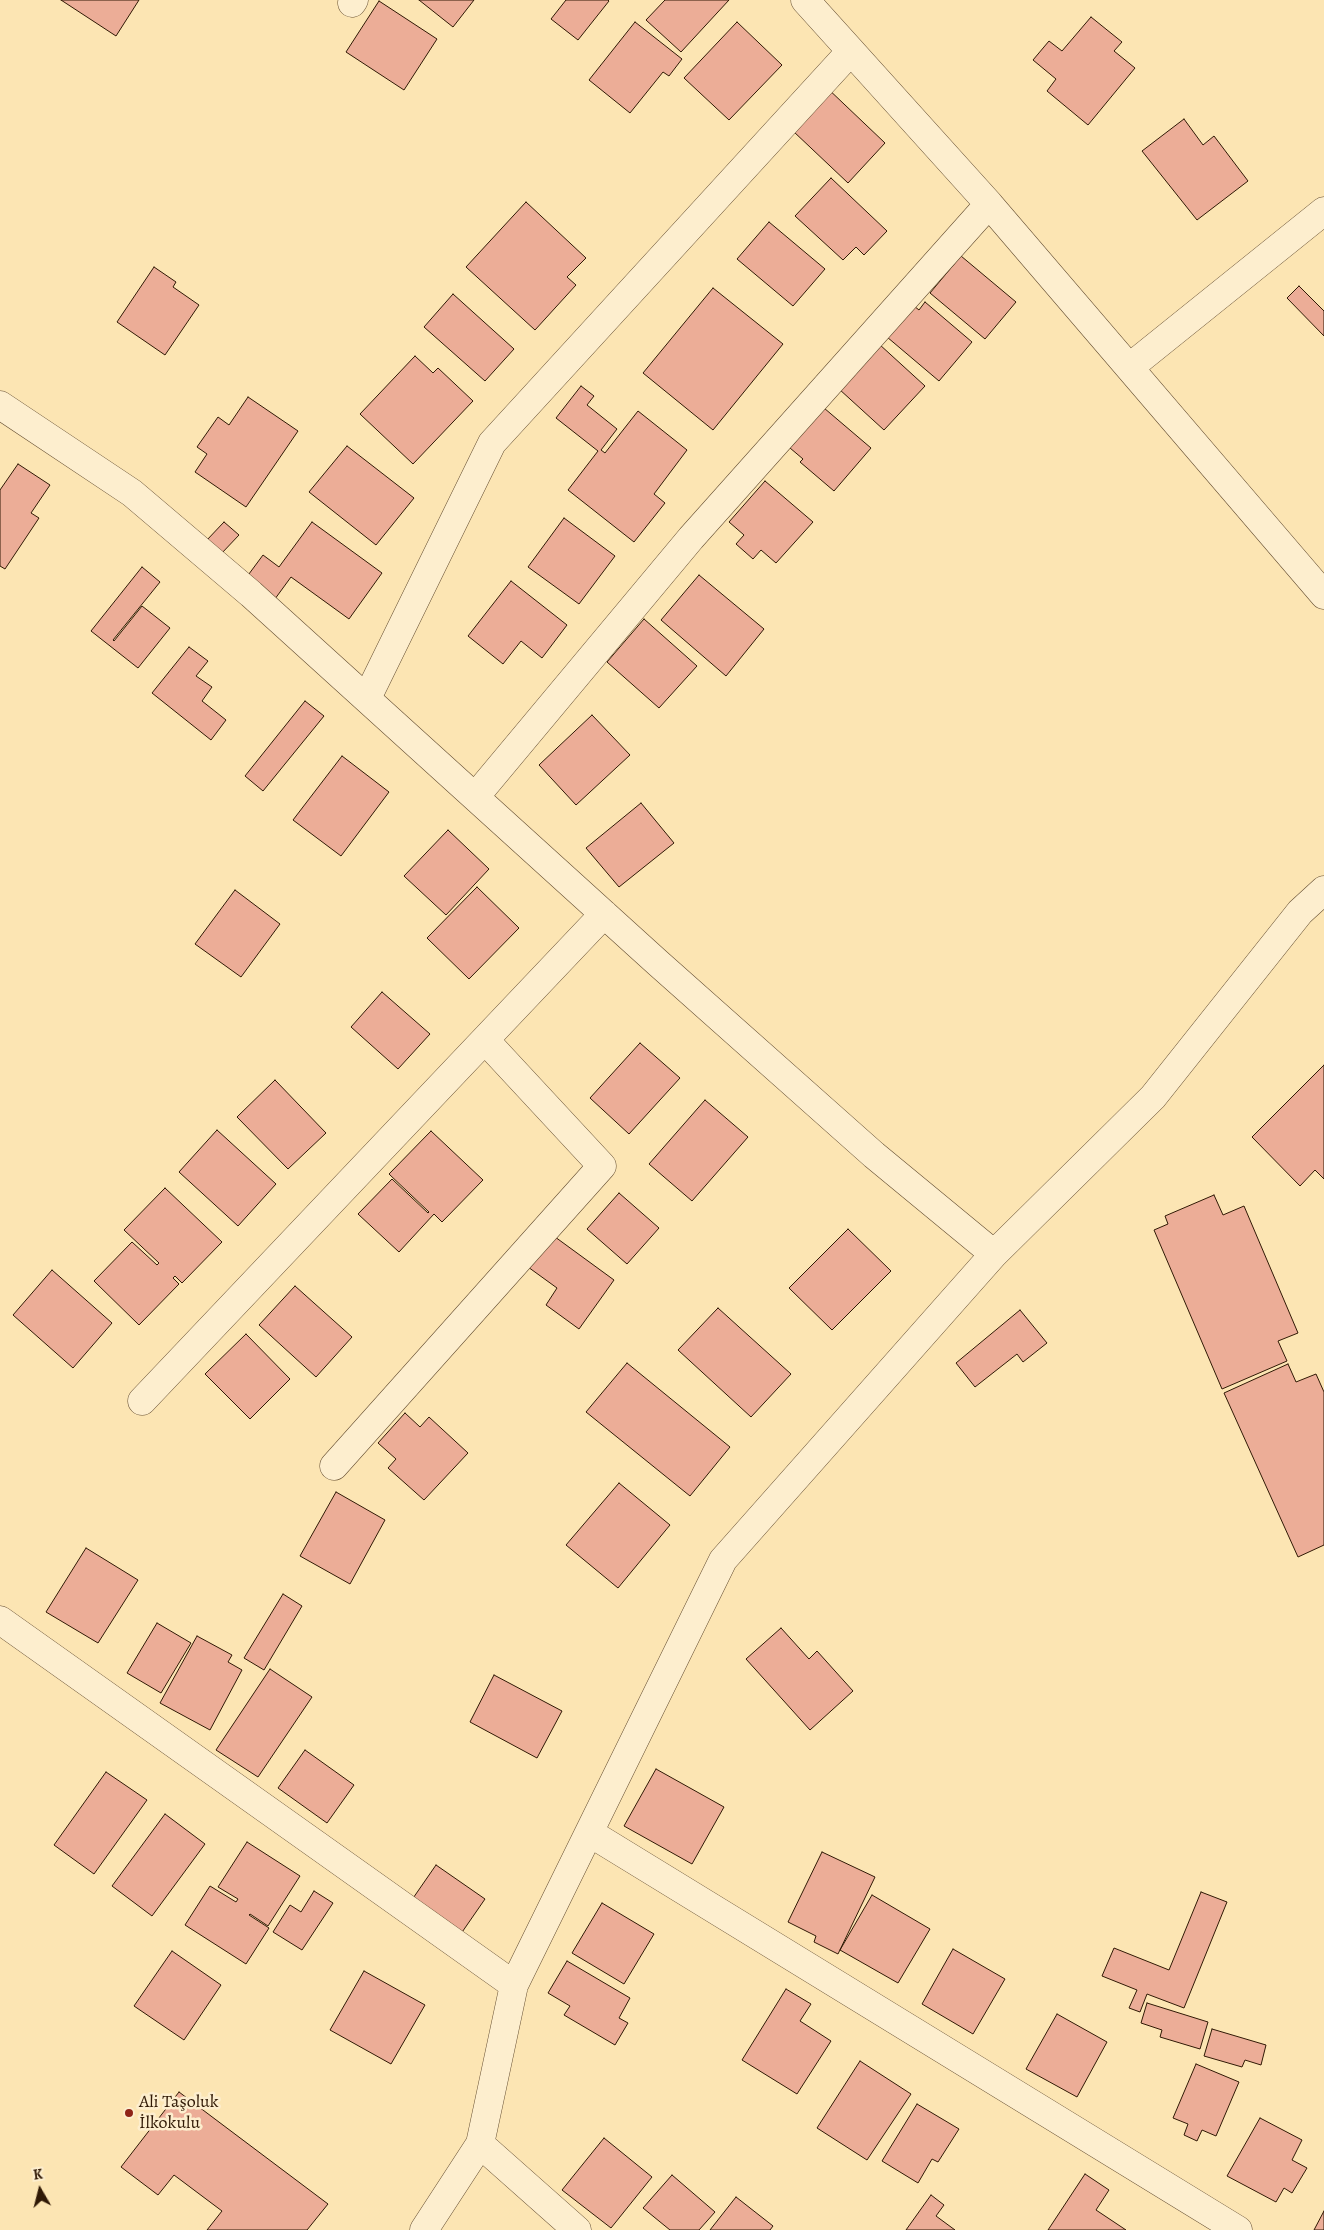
<!DOCTYPE html>
<html>
<head>
<meta charset="utf-8">
<style>
	body { margin:0 }
	#map { position:relative; width:1324px; height:2230px; overflow:hidden; background:#fce5b3; font-family:Alegreya,serif }
	canvas { display:block }
	.north { position:absolute; left:15px; top:2165px; width:50px; height:50px; -webkit-text-stroke:4px #fdeece; paint-order:stroke; rotate:352deg; font-size:14px; font-weight:700; line-height:20px; text-align:center; color:#301905 }
	.north::after { content:''; display:block; margin:auto; width:18px; height:22px; background:#301905; clip-path:polygon(50% 0,100% 100%,50% 72%,0 100%) }
</style>
</head>
<body>
<div id="map">
<canvas width="1324" height="2230"></canvas>
<div class="north">K</div>
</div>
<script>
const g = document.querySelector('canvas').getContext('2d');
g.lineJoin = 'round';
function paint(path, color) { g.fillStyle = color; g.fill(path, 'evenodd'); }
const poly = rows => new Path2D(rows.map(r => 'M' + r).join(''));
function strokePath(path, color, width, dash) { g.strokeStyle = color; g.lineWidth = width; g.lineCap = dash ? 'butt' : 'round'; g.setLineDash(dash || []); g.stroke(path); }
function label(font, color, halo, rows, align = 'center') {
  g.font = font + ' Alegreya,serif'; g.lineWidth = 5; g.setLineDash([]); g.textBaseline = 'middle'; g.strokeStyle = halo; g.fillStyle = color; for (const [text, x, y, turn = 0] of rows) {
    g.save(); g.translate(x, y); g.rotate((+turn || 0) * Math.PI / 180); g.textAlign = isNaN(turn) ? turn : align; if (halo) g.strokeText(text, 0, 0); g.fillText(text, 0, 0); g.restore();
  }
}
const building = poly([
	[61,0,139,0,116,36,61,0],
	[419,0,474,0,453,27,419,0],
	[566,0,608,0,609,1,578,40,551,19,566,0],
	[665,0,729,0,681,52,646,20,665,0],
	[379,1,437,39,404,90,346,52,379,1],
	[1091,17,1122,42,1114,51,1135,68,1088,125,1047,91,1056,79,1033,60,1049,41,1062,51,1091,17],
	[635,22,682,59,669,76,663,72,630,113,589,80,635,22],
	[737,22,782,65,729,120,684,78,737,22],
	[824,85,885,143,848,183,793,131,824,85],
	[1184,119,1203,145,1214,136,1248,181,1197,220,1142,151,1184,119],
	[831,178,887,231,864,255,856,247,843,260,795,216,831,178],
	[526,202,586,258,567,277,576,285,535,330,466,267,526,202],
	[769,222,825,269,793,306,737,259,769,222],
	[961,256,1016,302,985,339,930,293,961,256],
	[154,267,176,282,173,287,199,305,165,355,117,322,154,267],
	[1299,286,1324,311,1324,336,1287,298,1299,286],
	[713,288,783,344,713,430,643,373,713,288],
	[453,294,514,349,485,381,424,327,453,294],
	[925,302,972,342,939,381,887,337,914,306,919,310,925,302],
	[879,344,925,386,884,430,839,389,879,344],
	[415,356,433,373,438,368,473,401,413,464,360,414,415,356],
	[581,386,594,396,587,405,617,429,601,450,605,453,638,411,687,450,654,494,665,503,634,542,568,490,598,451,556,418,581,386],
	[248,397,298,431,246,507,195,472,207,454,197,447,218,417,229,425,248,397],
	[824,408,871,448,834,491,800,462,803,459,790,448,824,408],
	[347,446,414,498,376,545,309,492,347,446],
	[18,464,50,485,31,513,39,518,5,569,0,566,0,490,18,464],
	[765,481,813,522,776,563,761,550,753,559,736,544,744,535,729,522,765,481],
	[564,518,615,556,579,604,528,567,564,518],
	[224,522,239,535,221,554,206,541,224,522],
	[312,522,382,573,349,619,291,577,272,603,243,582,263,555,279,567,312,522],
	[142,567,160,582,113,640,114,641,142,606,170,628,138,668,91,631,142,567],
	[699,575,764,629,726,676,661,620,699,575],
	[511,581,567,625,542,658,521,641,503,664,468,636,511,581],
	[644,619,697,666,659,708,607,662,644,619],
	[189,647,208,661,196,676,212,687,202,701,226,720,211,740,152,693,189,647],
	[305,701,324,716,263,791,245,776,305,701],
	[592,715,630,755,576,805,539,765,592,715],
	[342,756,389,792,341,856,293,820,342,756],
	[641,803,674,843,619,887,586,848,641,803],
	[448,830,489,869,446,915,404,876,448,830],
	[477,887,519,928,469,979,427,938,477,887],
	[235,890,280,924,241,977,195,944,235,890],
	[382,992,430,1034,398,1069,351,1027,382,992],
	[640,1043,680,1078,629,1134,590,1098,640,1043],
	[1324,1065,1324,1179,1315,1170,1300,1186,1252,1137,1324,1065],
	[275,1080,326,1133,288,1169,237,1117,275,1080],
	[705,1100,748,1137,692,1201,649,1164,705,1100],
	[217,1130,276,1184,238,1226,179,1172,217,1130],
	[431,1131,483,1180,442,1222,434,1214,399,1252,358,1214,392,1179,428,1213,429,1212,389,1174,431,1131],
	[165,1188,222,1242,182,1283,175,1276,173,1278,179,1284,139,1325,94,1281,132,1242,157,1265,159,1263,124,1230,165,1188],
	[619,1193,659,1228,627,1264,587,1229,619,1193],
	[1214,1195,1223,1215,1244,1206,1298,1333,1278,1341,1287,1361,1222,1389,1154,1230,1168,1224,1165,1216,1214,1195],
	[848,1229,891,1271,832,1330,789,1288,848,1229],
	[551,1234,614,1280,579,1329,546,1305,557,1288,528,1267,551,1234],
	[52,1270,112,1323,73,1368,13,1315,52,1270],
	[295,1286,352,1337,316,1377,259,1325,295,1286],
	[718,1308,791,1374,751,1417,678,1350,718,1308],
	[1020,1310,1047,1343,1023,1362,1017,1354,975,1387,956,1363,1020,1310],
	[246,1334,290,1379,250,1419,205,1374,246,1334],
	[627,1363,730,1447,690,1496,586,1412,627,1363],
	[1288,1364,1296,1382,1316,1374,1324,1392,1324,1545,1298,1557,1224,1393,1288,1364],
	[405,1413,420,1427,429,1417,468,1453,424,1500,388,1468,396,1459,378,1443,405,1413],
	[619,1483,670,1525,618,1588,566,1545,619,1483],
	[336,1492,385,1520,350,1584,300,1556,336,1492],
	[86,1548,138,1580,98,1643,46,1612,86,1548],
	[283,1594,302,1606,264,1670,244,1658,283,1594],
	[157,1623,191,1643,161,1693,127,1673,157,1623],
	[781,1628,809,1659,817,1651,853,1691,810,1730,746,1659,781,1628],
	[197,1636,232,1655,228,1662,242,1670,210,1730,160,1703,197,1636],
	[270,1669,312,1697,258,1777,216,1750,270,1669],
	[494,1675,562,1711,537,1758,470,1722,494,1675],
	[305,1750,354,1785,327,1823,278,1788,305,1750],
	[656,1769,724,1807,692,1864,624,1826,656,1769],
	[106,1772,147,1800,94,1874,54,1845,106,1772],
	[165,1814,205,1844,152,1916,112,1886,165,1814],
	[247,1842,300,1876,268,1926,250,1914,249,1915,269,1928,246,1964,185,1925,210,1886,236,1902,238,1899,218,1887,247,1842],
	[822,1852,875,1877,838,1954,814,1942,816,1936,788,1922,822,1852],
	[436,1865,485,1899,458,1938,409,1904,436,1865],
	[314,1891,333,1903,302,1950,273,1932,290,1905,301,1912,314,1891],
	[1201,1892,1227,1902,1184,2008,1147,1994,1140,2012,1129,2008,1137,1990,1102,1976,1114,1948,1169,1970,1201,1892],
	[872,1895,930,1929,898,1983,840,1950,872,1895],
	[602,1903,654,1934,624,1984,572,1953,602,1903],
	[953,1949,1005,1979,973,2034,922,2004,953,1949],
	[172,1951,221,1985,184,2040,134,2006,172,1951],
	[567,1961,630,1998,619,2018,628,2023,615,2045,564,2015,570,2006,548,1993,567,1961],
	[364,1971,425,2005,391,2064,330,2030,364,1971],
	[786,1989,811,2004,800,2021,831,2041,797,2094,742,2060,786,1989],
	[1147,2003,1208,2022,1200,2049,1160,2037,1162,2030,1141,2023,1147,2003],
	[1057,2014,1107,2042,1077,2097,1026,2069,1057,2014],
	[1212,2029,1266,2045,1261,2065,1245,2060,1242,2067,1204,2056,1212,2029],
	[860,2061,911,2094,867,2160,817,2128,860,2061],
	[1196,2064,1239,2082,1216,2136,1202,2130,1197,2141,1184,2135,1188,2124,1173,2118,1196,2064],
	[179,2092,328,2204,307,2230,207,2230,222,2211,174,2175,158,2195,121,2167,179,2092],
	[917,2104,959,2129,938,2162,932,2159,918,2183,882,2161,917,2104],
	[1260,2118,1302,2140,1292,2160,1307,2168,1292,2193,1284,2188,1276,2202,1227,2176,1260,2118],
	[604,2138,652,2177,611,2228,562,2190,604,2138],
	[1085,2174,1109,2190,1096,2210,1126,2230,1048,2230,1085,2174],
	[672,2175,715,2212,699,2230,670,2230,643,2208,672,2175],
	[931,2195,944,2205,936,2216,955,2230,906,2230,931,2195],
	[736,2197,773,2226,770,2230,710,2230,736,2197],
	[1324,2211,1324,2230,1314,2230,1324,2211]
]);
const minor = poly([
	[805,0,989,204,1324,595],
	[352,3,354,0],
	[1130,367,1324,211],
	[0,405,132,493,251,594,658,963,874,1155,994,1254],
	[367,698,492,443,851,51],
	[475,797,691,538,989,204],
	[142,1401,604,914],
	[334,1466,602,1166,485,1040],
	[0,1620,514,1985],
	[590,1833,1238,2230],
	[480,2144,577,2230],
	[424,2230,480,2144,514,1985,723,1560,994,1254,1153,1097,1300,912,1324,890]
]);
const markers = [
	[129,2113,5,"#8f2418"]
];
const poiNames = [
	["Ali Taşoluk",139,2103],
	["İlkokulu",139,2124]
];
paint(building, '#ecad97');
strokePath(building, '#301905', 1);
strokePath(minor, '#634c30', 29);
strokePath(minor, '#fdeece', 28);
for (const [x, y, r, color] of markers) { const dot = new Path2D(); dot.arc(x, y, r, 0, 2 * Math.PI); g.fillStyle = color; g.fill(dot); strokePath(dot, '#fdeece', 2); }
label('18px', '#301905', '#fdeece', poiNames, 'left');
</script>
</body>
</html>
